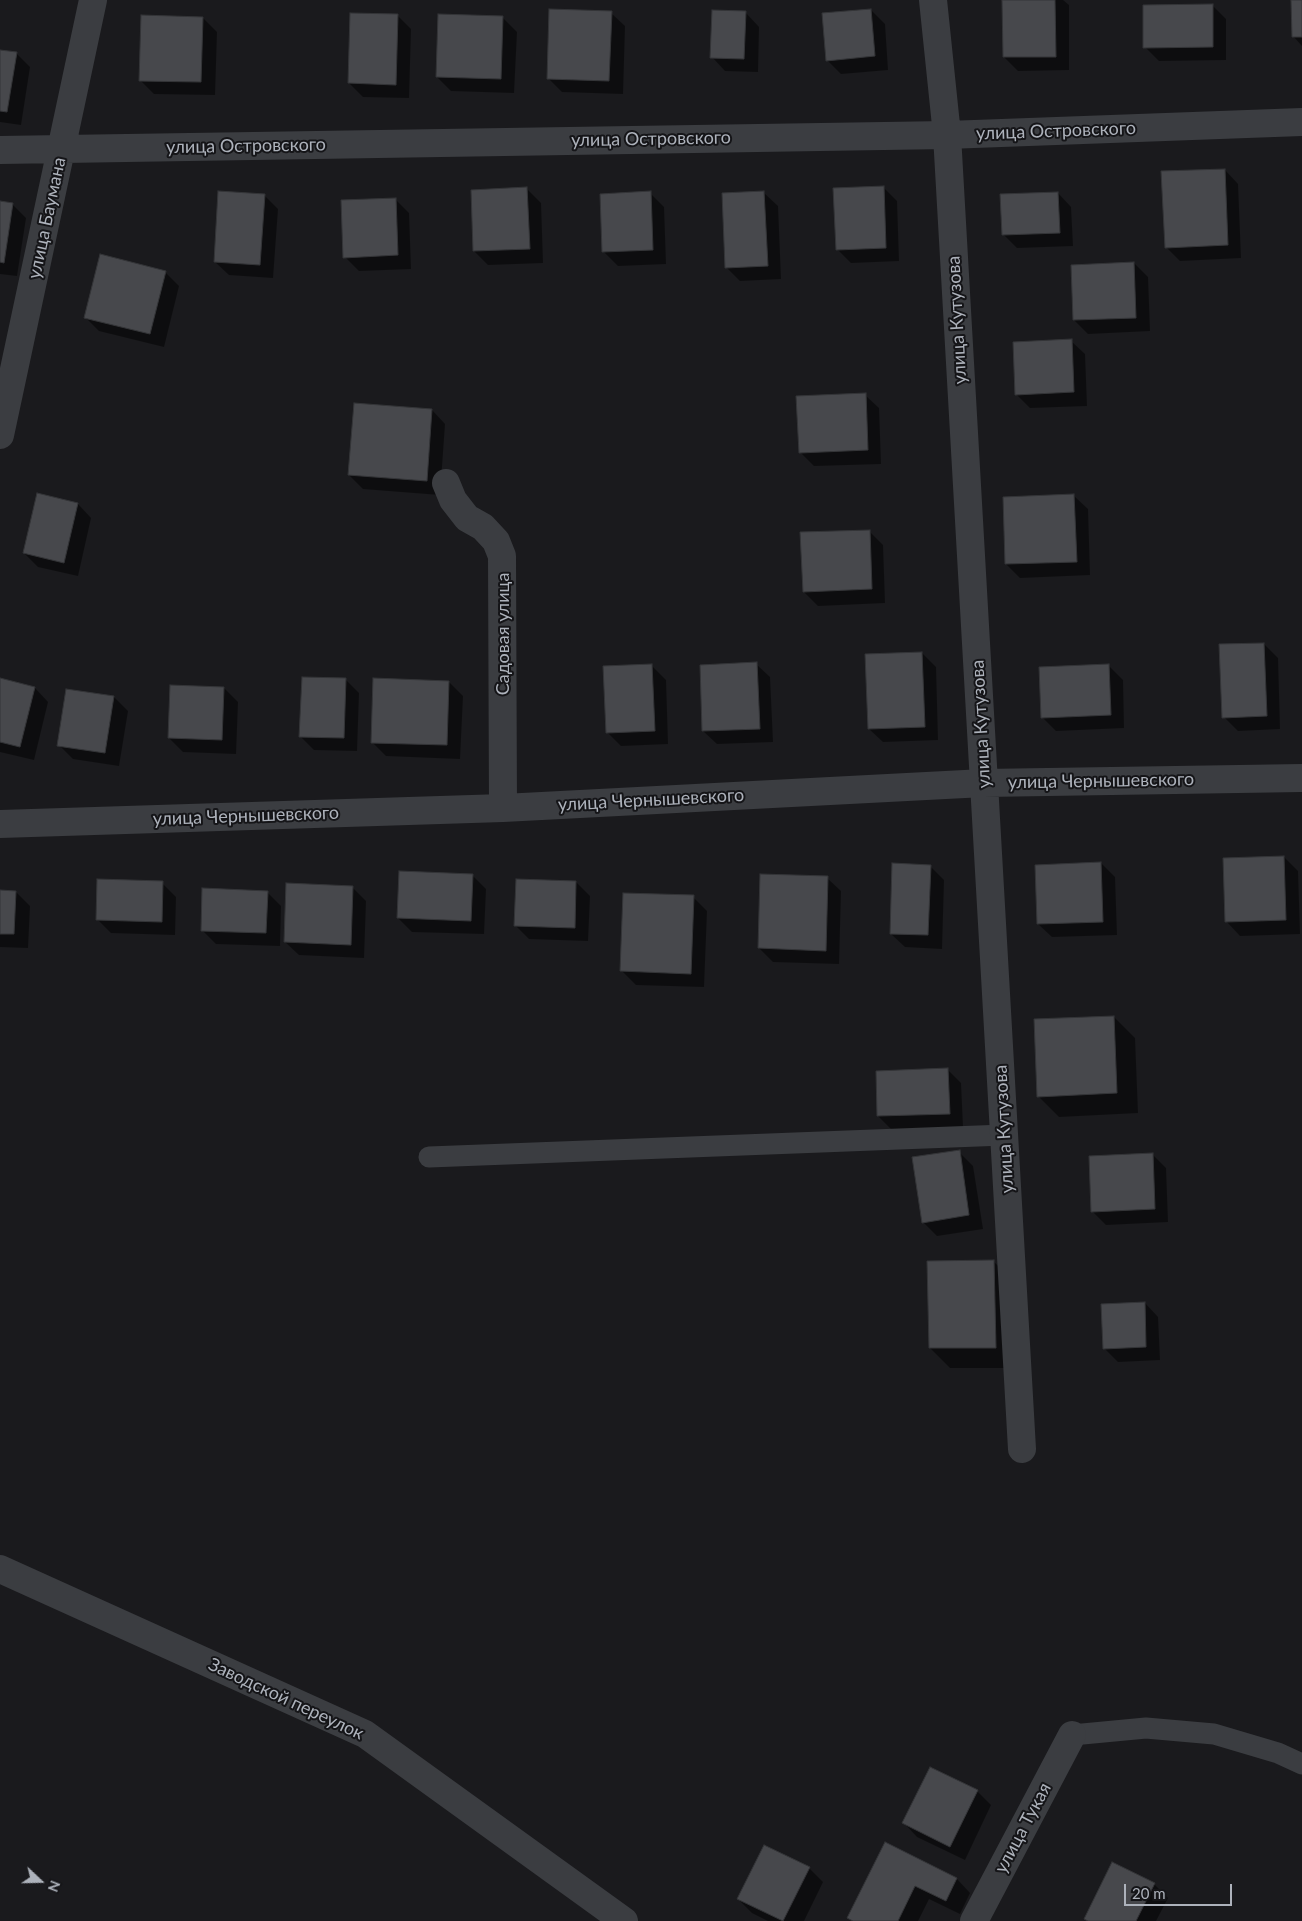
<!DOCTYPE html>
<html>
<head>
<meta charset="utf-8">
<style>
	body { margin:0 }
	#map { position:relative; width:1302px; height:1921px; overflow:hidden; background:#1a1a1d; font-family:Lato,sans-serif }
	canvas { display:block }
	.north { position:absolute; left:15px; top:1856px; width:50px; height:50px; -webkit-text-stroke:4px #151518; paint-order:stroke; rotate:111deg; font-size:14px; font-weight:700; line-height:20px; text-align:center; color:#adb2bb }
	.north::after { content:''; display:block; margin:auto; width:18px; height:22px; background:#adb2bb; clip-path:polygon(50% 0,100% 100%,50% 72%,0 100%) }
	.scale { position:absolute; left:1124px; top:1884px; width:108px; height:22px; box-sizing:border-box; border:2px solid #adb2bb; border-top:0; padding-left:6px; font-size:15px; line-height:18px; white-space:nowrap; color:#adb2bb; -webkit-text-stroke:4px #151518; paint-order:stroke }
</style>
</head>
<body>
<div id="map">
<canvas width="1302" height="1921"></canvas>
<div class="north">N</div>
<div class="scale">20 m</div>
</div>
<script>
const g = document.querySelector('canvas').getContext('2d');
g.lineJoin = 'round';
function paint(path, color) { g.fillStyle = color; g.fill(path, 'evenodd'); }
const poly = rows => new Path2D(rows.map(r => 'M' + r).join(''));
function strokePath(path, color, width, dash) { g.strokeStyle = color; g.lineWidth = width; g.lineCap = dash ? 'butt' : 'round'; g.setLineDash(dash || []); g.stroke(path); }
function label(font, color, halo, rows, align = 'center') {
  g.font = font + ' Lato,sans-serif'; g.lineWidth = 4; g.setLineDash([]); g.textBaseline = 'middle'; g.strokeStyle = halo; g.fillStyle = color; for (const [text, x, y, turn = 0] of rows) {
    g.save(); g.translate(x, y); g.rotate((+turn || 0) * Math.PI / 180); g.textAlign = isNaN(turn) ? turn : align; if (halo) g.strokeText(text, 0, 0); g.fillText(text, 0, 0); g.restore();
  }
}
const shadow = poly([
	[1003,0,1063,0,1069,5,1069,70,1018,71,1004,57],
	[1292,0,1302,0,1302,46,1293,36],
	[1212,5,1226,19,1226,60,1159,61,1145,47],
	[871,10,885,24,888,70,841,74,827,60],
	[611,13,625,26,623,94,562,92,548,78],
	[746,13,759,27,758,72,725,71,712,57],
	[397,15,411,29,409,98,363,97,349,83],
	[203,18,217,32,215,95,154,94,140,80],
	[503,18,517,32,514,93,451,91,437,77],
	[0,51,16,53,30,67,21,125,0,122],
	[1225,170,1238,184,1241,258,1180,261,1166,247],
	[883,187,897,201,899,261,851,263,837,249],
	[527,189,541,203,543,263,488,265,474,251],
	[650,193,664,207,666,264,618,266,604,252],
	[764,193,778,206,781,279,740,281,726,267],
	[1058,193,1071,207,1073,246,1017,248,1003,234],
	[264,195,278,209,273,278,229,275,215,262],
	[395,199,409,213,411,269,359,271,345,257],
	[0,203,12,204,26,218,17,276,0,274],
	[1134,263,1148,277,1150,331,1088,334,1074,320],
	[165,272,179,286,164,347,99,331,85,317],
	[1071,341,1085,354,1087,406,1030,408,1016,394],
	[865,395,879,408,881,464,814,466,800,452],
	[432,410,445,424,440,495,363,489,349,475],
	[1074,496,1088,509,1090,575,1020,578,1006,564],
	[78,504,91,518,78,576,38,567,24,553],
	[869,531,883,545,885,603,818,606,804,592],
	[1264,644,1278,658,1280,729,1238,731,1224,717],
	[922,653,936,667,938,740,883,742,869,729],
	[756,664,770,677,773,742,717,744,703,731],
	[652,666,666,680,668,744,621,746,607,732],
	[1109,666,1123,680,1124,728,1056,731,1042,717],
	[345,679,359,693,357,751,314,750,300,736],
	[0,680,35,688,48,702,34,760,0,752],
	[449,682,463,696,460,759,386,756,372,742],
	[224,688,238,702,236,754,183,752,169,738],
	[114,697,128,711,119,766,73,759,59,745],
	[1284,857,1298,871,1300,934,1240,936,1227,922],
	[1101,863,1115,877,1117,935,1052,937,1038,924],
	[930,866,944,880,942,949,905,947,891,934],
	[472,875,486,889,484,934,412,932,398,918],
	[827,878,841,891,839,964,773,962,759,948],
	[576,882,590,896,588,941,529,939,515,925],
	[162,883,176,897,175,935,111,933,97,919],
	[352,887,366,901,364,958,299,955,285,942],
	[0,892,16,892,30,906,28,948,0,947],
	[267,892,281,906,280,946,216,944,202,930],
	[693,897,707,911,704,987,636,985,622,971],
	[1114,1017,1135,1038,1138,1113,1059,1117,1038,1096],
	[947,1069,961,1083,963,1127,892,1130,878,1116],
	[959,1152,973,1166,983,1229,937,1236,923,1222],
	[1152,1154,1166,1168,1168,1222,1106,1225,1092,1211],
	[994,1262,1015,1282,1016,1368,950,1368,930,1348],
	[1145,1303,1158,1317,1160,1360,1118,1362,1104,1348],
	[977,1791,991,1805,965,1860,917,1837,904,1823],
	[885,1843,957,1879,970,1893,960,1914,929,1899,918,1921,852,1921,848,1918],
	[764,1846,809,1868,823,1882,804,1921,768,1921,752,1913,738,1899],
	[1154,1884,1168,1898,1156,1921,1087,1921,1085,1919]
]);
const building = poly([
	[1002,0,1055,0,1056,57,1003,57,1002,0],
	[1291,0,1302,0,1302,37,1292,37,1291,0],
	[1213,4,1213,47,1143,48,1143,5,1213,4],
	[549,9,612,11,609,81,547,79,549,9],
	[871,9,875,56,826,61,822,13,871,9],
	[712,10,746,11,744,59,710,58,712,10],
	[350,13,398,14,396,85,348,83,350,13],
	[438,14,503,16,501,79,436,77,438,14],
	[141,15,203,17,201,82,139,81,141,15],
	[0,50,17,52,7,112,0,111,0,50],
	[1225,169,1228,245,1165,248,1161,171,1225,169],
	[884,186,886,248,836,250,833,188,884,186],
	[527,187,530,249,473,251,471,190,527,187],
	[218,191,265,194,260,265,214,262,218,191],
	[651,191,653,250,602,252,600,194,651,191],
	[764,191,768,266,725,268,722,193,764,191],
	[1058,192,1060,233,1002,235,1000,194,1058,192],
	[396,198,398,255,343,258,341,200,396,198],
	[0,201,13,203,4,263,0,262,0,201],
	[100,254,166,271,150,334,84,318,100,254],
	[1134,262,1136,318,1073,320,1071,265,1134,262],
	[1072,339,1074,392,1015,395,1013,342,1072,339],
	[866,393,868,450,799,453,796,396,866,393],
	[354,403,432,409,427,481,348,475,354,403],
	[37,493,78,503,64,563,23,553,37,493],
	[1074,494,1077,562,1005,564,1003,497,1074,494],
	[870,530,872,589,803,592,800,532,870,530],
	[1264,643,1267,716,1222,718,1219,644,1264,643],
	[922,652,925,727,868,729,865,654,922,652],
	[757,662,760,729,702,731,700,665,757,662],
	[652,664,655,731,606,733,603,666,652,664],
	[1109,664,1111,715,1041,718,1039,667,1109,664],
	[302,677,346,678,344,738,299,737,302,677],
	[0,678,35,687,20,747,0,742,0,678],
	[373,678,449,681,447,745,371,743,373,678],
	[170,685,224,687,222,740,168,738,170,685],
	[66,689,114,696,105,753,57,746,66,689],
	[1284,856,1286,920,1225,922,1223,858,1284,856],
	[1101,862,1103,922,1037,924,1035,865,1101,862],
	[892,863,931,865,928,935,890,934,892,863],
	[399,871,473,874,471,921,397,918,399,871],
	[760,874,828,876,826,951,758,948,760,874],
	[97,879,163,881,162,922,96,920,97,879],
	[516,879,576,881,575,928,514,926,516,879],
	[286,883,353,886,351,945,284,942,286,883],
	[202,888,268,891,266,933,201,931,202,888],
	[0,890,16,891,14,934,0,934,0,890],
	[623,893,694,895,691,974,620,971,623,893],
	[1114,1016,1117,1093,1037,1097,1034,1019,1114,1016],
	[948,1068,950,1114,877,1116,876,1071,948,1068],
	[960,1150,969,1215,922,1223,912,1157,960,1150],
	[1153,1153,1155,1209,1091,1212,1089,1156,1153,1153],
	[994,1260,996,1348,929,1348,927,1261,994,1260],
	[1145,1302,1146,1347,1103,1349,1101,1304,1145,1302],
	[930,1767,978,1790,950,1847,902,1823,930,1767],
	[885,1842,957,1878,946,1901,915,1886,898,1921,853,1921,847,1918,885,1842],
	[764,1845,810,1867,783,1921,737,1899,764,1845],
	[1112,1862,1155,1883,1136,1921,1088,1921,1084,1919,1112,1862]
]);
const lane = poly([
	[429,1157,1004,1135],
	[1072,1735,1146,1728,1214,1734,1278,1753,1302,1764]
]);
const street = poly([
	[933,0,947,135,1022,1449],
	[0,150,947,135,1302,122],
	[0,435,93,0],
	[446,483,453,500,467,518,483,527,496,541,502,556,503,808],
	[0,824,503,808,984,783,1302,778],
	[0,1569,365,1734,624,1921],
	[974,1921,1072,1735]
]);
const streetNames = [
	["улица Островского",1056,131,-2],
	["улица Островского",651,139,-1],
	["улица Островского",246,146,-1],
	["улица Баумана",47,218,-78],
	["улица Кутузова",957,320,-93],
	["Садовая улица",503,634,-90],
	["улица Кутузова",981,724,-93],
	["улица Чернышевского",1101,781,-1],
	["улица Чернышевского",651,800,-3],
	["улица Чернышевского",246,816,-2],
	["улица Кутузова",1004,1129,-93],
	["Заводской переулок",286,1699,25],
	["улица Тукая",1023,1828,-62]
];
paint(shadow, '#0007');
paint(building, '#47484c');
strokePath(building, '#343538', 1);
strokePath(lane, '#3b3d41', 21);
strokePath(street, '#3b3d41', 28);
label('18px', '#adb2bb', '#151518', streetNames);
</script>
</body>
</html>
